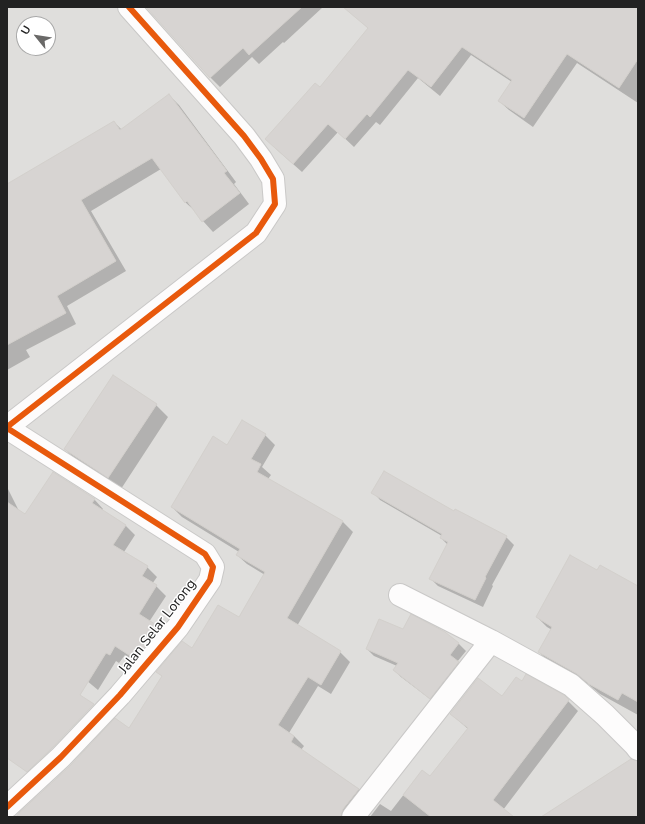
<!DOCTYPE html>
<html>
<head>
<meta charset="utf-8">
<style>
	body { margin:0 }
	#map { position:relative; width:645px; height:824px; overflow:hidden; background:#f0eeeb; font-family:"Nunito Sans",sans-serif }
	canvas { display:block }
	.frame { position:absolute; inset:0; border:8px solid #222; pointer-events:none }
	.north { position:absolute; left:16px; top:16px; width:40px; height:40px; box-sizing:border-box; background:#fff; border:1px solid #a7a7a7; border-radius:50%; rotate:300deg; font-size:11px; font-weight:700; line-height:16px; text-align:center; color:#222 }
	.north::after { content:''; display:block; margin:auto; width:14px; height:18px; background:#6a6968; clip-path:polygon(50% 0,100% 100%,50% 72%,0 100%) }
</style>
</head>
<body>
<div id="map">
<canvas width="645" height="824"></canvas>
<div class="frame"></div>
<div class="north">U</div>
</div>
<script>
const g = document.querySelector('canvas').getContext('2d');
g.lineJoin = 'round';
function paint(path, color) { g.fillStyle = color; g.fill(path, 'evenodd'); }
const poly = rows => new Path2D(rows.map(r => 'M' + r).join(''));
function strokePath(path, color, width, dash) { g.strokeStyle = color; g.lineWidth = width; g.lineCap = dash ? 'butt' : 'round'; g.setLineDash(dash || []); g.stroke(path); }
function label(font, color, halo, rows, align = 'center') {
  g.font = font + ' "Nunito Sans",sans-serif'; g.lineWidth = 3; g.setLineDash([]); g.textBaseline = 'middle'; g.strokeStyle = halo; g.fillStyle = color; for (const [text, x, y, turn = 0] of rows) {
    g.save(); g.translate(x, y); g.rotate((+turn || 0) * Math.PI / 180); g.textAlign = isNaN(turn) ? turn : align; if (halo) g.strokeText(text, 0, 0); g.fillText(text, 0, 0); g.restore();
  }
}
const residential = poly([
	[7,7,638,7,638,817,7,817],
	[24,24,48,24,48,48,24,48]
]);
const shadow = poly([
	[153,7,323,7,284,43,283,42,259,64,252,57,220,87,210,77],
	[346,7,638,7,638,103,577,63,533,127,509,110,499,101,512,82,471,55,440,96,418,78,380,125,376,122,354,147,338,132,302,172,275,148,320,89,369,29],
	[169,95,179,105,236,182,234,184,249,204,213,232,203,221,196,212,185,202,161,169,91,211,126,271,67,306,76,324,26,350,30,357,7,370,7,185,114,122,122,130],
	[156,405,168,417,121,489,77,461,65,449],
	[265,435,275,445,262,467,271,475,268,479,343,522,353,532,297,626,340,652,350,662,331,694,318,686,289,733,294,736,304,746,301,750,359,789,369,799,354,817,17,817,129,729,163,677,157,672,239,618,265,575,247,564,237,555,239,552,182,517,172,507,228,446],
	[7,487,23,519,94,499,103,509,102,511,126,526,135,535,124,552,147,567,157,577,152,584,156,586,166,596,149,622,160,629,169,638,144,667,125,655,119,663,116,661,98,690,86,680,7,753],
	[373,492,454,513,506,537,514,545,492,585,493,586,483,607,438,586,431,579,448,545,441,538,442,536,380,500],
	[598,571,638,587,638,715,600,694,588,684,549,662,539,652,552,630,547,627,537,617],
	[403,631,444,633,459,644,466,651,457,662,465,670,438,705,401,677,394,670,397,666,374,656,367,649],
	[522,682,563,696,578,711,503,810,512,817,370,817,380,804,391,811,422,771,430,778,468,729,451,714,502,697]
]);
const building = poly([
	[146,7,302,7,249,55,243,48,210,78,146,7],
	[343,7,638,7,638,59,619,88,567,54,524,118,498,101,512,80,462,47,431,87,408,70,370,117,367,114,345,139,328,124,293,164,265,139,315,83,320,87,368,28,343,7],
	[169,94,227,171,224,173,240,193,202,222,187,201,185,203,152,158,81,200,116,261,57,296,66,313,7,345,7,184,114,121,120,130,169,94],
	[113,375,157,404,108,478,64,449,113,375],
	[242,420,266,434,251,459,261,464,257,472,343,521,287,618,341,651,321,685,308,677,278,725,294,736,291,742,359,789,343,809,341,817,16,817,19,813,70,766,115,718,129,728,162,676,156,672,182,641,192,648,218,605,239,617,265,572,236,555,240,549,171,507,213,436,227,445,242,420],
	[384,471,454,511,455,509,507,536,485,577,486,578,475,600,429,579,448,542,440,538,442,534,371,493,384,471],
	[53,472,95,499,92,503,126,525,113,545,148,566,142,576,157,585,139,614,161,628,135,659,115,646,110,655,106,653,80,695,94,704,52,748,27,772,7,758,7,502,25,514,53,472],
	[570,555,597,570,600,565,638,586,638,702,622,693,618,700,589,684,577,674,538,652,552,627,536,617,570,555],
	[411,614,445,632,459,643,450,655,459,662,430,699,393,670,398,663,366,649,379,619,403,629,411,614],
	[526,674,564,695,569,700,493,800,514,817,431,817,403,795,422,770,430,776,468,728,450,714,478,678,502,696,516,677,522,681,526,674],
	[631,759,638,761,638,817,541,817,631,759]
]);
const minor = poly([
	[7,427,256,233,275,204,273,179,261,159,244,136,129,7],
	[7,428,205,554,213,567,210,580,178,627,120,695,61,757,7,807],
	[400,595,491,641,571,685,605,715,635,745,638,749],
	[353,817,491,641]
]);
const cycleway = poly([
	[7,427,256,233,275,204,273,179,261,159,244,136,129,7],
	[7,428,205,554,213,567,210,580,178,627,120,695,61,757,7,807]
]);
const streetNames = [
	["Jalan Selar Lorong",158,627,-52]
];
paint(residential, '#dfdedc');
paint(shadow, '#0003');
paint(building, '#d7d4d2');
strokePath(building, '#d3d0cc', 1);
strokePath(minor, '#c9c8c7', 24);
strokePath(minor, '#fdfcfc', 22);
strokePath(cycleway, '#e8590c', 6);
label('14px', '#222', '#fff', streetNames);
</script>
</body>
</html>
